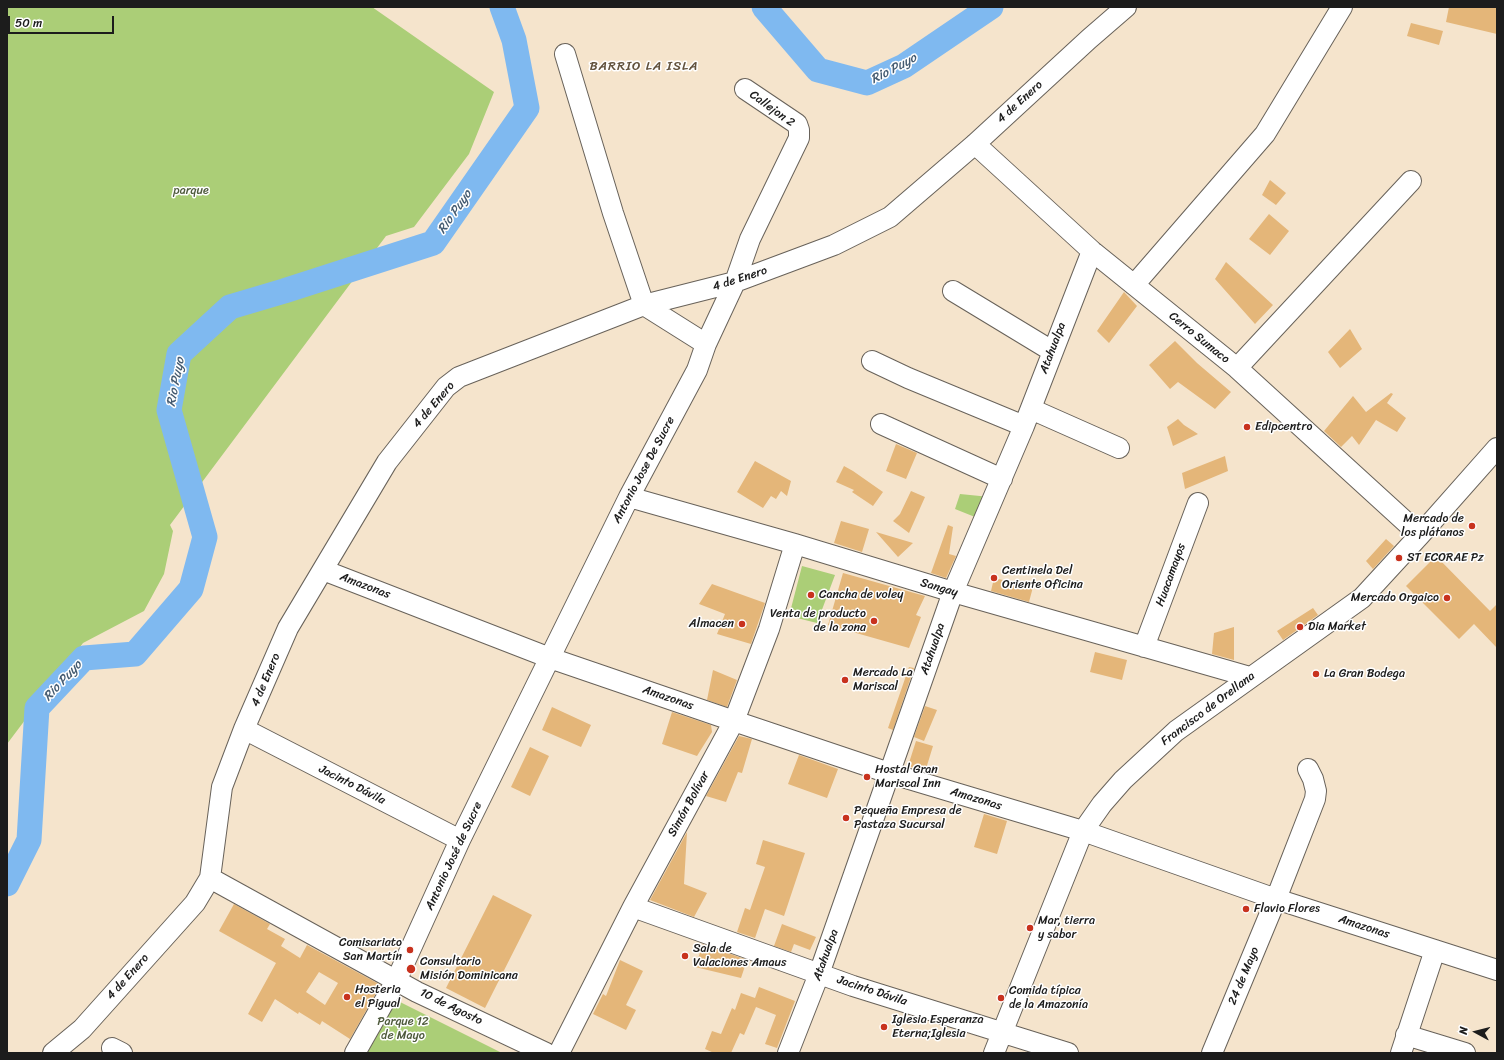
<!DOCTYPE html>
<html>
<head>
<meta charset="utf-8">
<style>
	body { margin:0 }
	#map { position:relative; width:1504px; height:1060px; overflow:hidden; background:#f5e4cc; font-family:Sriracha,sans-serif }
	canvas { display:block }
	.frame { position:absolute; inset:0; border:8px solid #1c1c1c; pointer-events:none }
	.north { position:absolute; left:1456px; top:1012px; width:40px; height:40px; -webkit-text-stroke:3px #fff; paint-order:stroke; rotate:277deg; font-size:11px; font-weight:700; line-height:16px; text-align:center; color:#1c1c1c }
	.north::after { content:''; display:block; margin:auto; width:14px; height:18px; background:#1c1c1c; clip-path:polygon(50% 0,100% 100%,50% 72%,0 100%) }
	.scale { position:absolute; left:8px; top:16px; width:106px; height:18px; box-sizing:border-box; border:2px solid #1c1c1c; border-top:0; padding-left:5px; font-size:12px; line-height:14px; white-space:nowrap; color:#1c1c1c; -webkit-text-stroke:3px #fff; paint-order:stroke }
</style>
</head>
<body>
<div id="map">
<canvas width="1504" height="1060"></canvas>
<div class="frame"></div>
<div class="north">N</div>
<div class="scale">50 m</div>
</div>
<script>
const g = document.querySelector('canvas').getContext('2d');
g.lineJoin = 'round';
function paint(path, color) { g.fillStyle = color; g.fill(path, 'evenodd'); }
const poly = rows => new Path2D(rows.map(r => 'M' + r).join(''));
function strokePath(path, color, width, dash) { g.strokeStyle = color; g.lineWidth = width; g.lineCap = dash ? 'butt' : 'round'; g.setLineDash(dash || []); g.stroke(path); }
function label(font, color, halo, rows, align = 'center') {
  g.font = font + ' Sriracha,sans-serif'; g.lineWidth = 3; g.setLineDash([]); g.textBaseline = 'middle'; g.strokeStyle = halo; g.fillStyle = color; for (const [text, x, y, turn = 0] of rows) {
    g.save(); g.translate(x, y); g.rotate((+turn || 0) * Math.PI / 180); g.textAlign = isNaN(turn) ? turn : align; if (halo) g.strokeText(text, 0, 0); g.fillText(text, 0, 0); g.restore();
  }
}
const green = poly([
	[7,7,372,7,494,92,469,154,414,227,386,236,170,525,173,531,164,574,144,611,83,643,7,744],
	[960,494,990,497,980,519,955,509],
	[802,566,835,575,817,623,789,616],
	[392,998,502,1053,366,1053]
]);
const river = poly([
	[764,7,818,70,867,83,904,66,991,7],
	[7,884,29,840,37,708,84,658,135,654,191,589,205,537,169,410,179,354,230,307,284,291,433,243,527,108,514,40,502,7]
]);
const building = poly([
	[1449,7,1497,7,1497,34,1446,22],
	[1411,23,1443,31,1439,45,1407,36],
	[1270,180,1286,193,1276,205,1262,195],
	[1269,214,1289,231,1270,255,1249,239],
	[1226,262,1273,305,1255,324,1215,279],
	[1124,292,1137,306,1109,343,1097,331],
	[1350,329,1362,349,1340,368,1328,352],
	[1175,341,1197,363,1231,392,1215,409,1178,382,1170,389,1149,365],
	[1391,393,1393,394,1387,403,1406,418,1397,432,1376,420,1359,445,1352,436,1341,447,1324,431,1353,396,1366,412],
	[1178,419,1184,425,1198,434,1173,446,1167,427],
	[896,444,917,453,906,479,886,471],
	[1225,456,1228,471,1185,489,1182,473],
	[755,461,791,481,787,496,781,491,776,499,771,496,763,508,737,492],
	[844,466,853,471,883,492,873,506,852,492,854,490,836,482],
	[911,491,925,497,909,533,893,521,900,514],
	[841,521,869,529,862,552,834,543],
	[948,525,953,527,949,554,956,556,946,578,931,573],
	[876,532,913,543,898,557],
	[1386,539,1394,546,1373,569,1366,561],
	[1436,556,1490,611,1497,604,1497,648,1474,624,1459,639,1406,586],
	[843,573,925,596,916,615,921,617,909,648,828,625],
	[994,578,1033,587,1029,602,991,591],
	[712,584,765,603,751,644,717,634,725,614,699,604],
	[1313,608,1318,615,1283,640,1277,631],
	[1234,627,1234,660,1212,654,1214,633],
	[1095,652,1127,660,1122,680,1090,672],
	[909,667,914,668,893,730,888,728],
	[713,670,737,680,727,707,707,700],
	[925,706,937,710,924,741,914,737],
	[552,707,591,725,581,747,542,730],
	[672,712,711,725,712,732,697,756,662,744],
	[739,736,752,739,742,773,738,772,726,802,706,796],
	[916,741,933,746,925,772,908,766],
	[530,747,549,756,530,796,511,787],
	[799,755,838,769,827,798,788,784],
	[984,814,1007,821,997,854,974,847],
	[687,832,684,884,707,893,694,917,650,900],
	[763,840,805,853,784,916,765,909,755,938,737,932,745,908,750,910,765,867,756,864],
	[493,895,532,915,485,1008,446,988],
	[234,904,270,924,267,929,285,939,281,946,300,958,307,945,379,984,378,985,380,986,350,1039,322,1021,320,1025,299,1012,298,1014,275,999,262,1022,248,1014,276,963,219,931],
	[319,972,338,983,325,1005,306,992],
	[782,924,816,937,810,950,794,944,791,952,774,946],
	[703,944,747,960,741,978,695,967],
	[620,960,643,971,626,1005,636,1010,626,1030,593,1014,603,994,606,996],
	[759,987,795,1001,777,1048,765,1044,776,1015,756,1007,744,1035,740,1033,731,1053,714,1053,705,1049,712,1031,721,1034,732,1008,735,1010,741,993,755,998]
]);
const minor = poly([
	[565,54,613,213,644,305,706,344],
	[975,144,1092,251,1237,368,1420,535],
	[1134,285,1265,134,1342,7],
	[953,291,1052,351],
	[872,361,908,378,1024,426],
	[1237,368,1411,181],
	[1031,409,1119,448],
	[881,424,1002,479],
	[629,497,795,544,953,592,1250,677],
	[323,570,550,658,734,721,889,773,1083,831,1276,899,1497,970],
	[1144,647,1198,503],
	[244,729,460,840],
	[210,878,417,992,546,1053],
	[633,907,853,986,1068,1053],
	[1406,1035,1465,1053],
	[112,1048,122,1053],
	[53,1053,82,1029,195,903,210,878,222,787,244,729,288,628,387,462,446,387,459,377,644,305,735,282,834,245,890,217,975,144,1089,39,1126,7],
	[355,1053,397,979,460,840,629,497,697,370,706,344,735,282,750,239,799,138,799,130,797,124,745,89],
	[559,1053,633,907,734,721,769,629,795,544],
	[788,1053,819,974,953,592,1024,426,1092,251],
	[994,1053,1083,831,1102,804,1123,780,1176,731,1362,598,1420,535,1497,448],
	[1212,1053,1276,899,1315,799,1316,791,1313,779,1308,769],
	[1401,1053,1435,950]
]);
const markers = [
	[1247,427,4,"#c8321e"],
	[1472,526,4,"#c8321e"],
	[1399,558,4,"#c8321e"],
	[994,578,4,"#c8321e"],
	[811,595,4,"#c8321e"],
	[1447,598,4,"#c8321e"],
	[874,621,4,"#c8321e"],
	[742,624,4,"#c8321e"],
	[1300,627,4,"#c8321e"],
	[1316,674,4,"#c8321e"],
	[845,680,4,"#c8321e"],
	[867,777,4,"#c8321e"],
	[846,818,4,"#c8321e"],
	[1246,909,4,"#c8321e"],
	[1030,928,4,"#c8321e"],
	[410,950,4,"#c8321e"],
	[685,956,4,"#c8321e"],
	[411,969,5,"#c8321e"],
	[347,997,4,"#c8321e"],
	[1001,998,4,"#c8321e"],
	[884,1027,4,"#c8321e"]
];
const streetNames = [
	["4 de Enero",1020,102,-42],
	["Callejon 2",772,109,36],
	["4 de Enero",740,279,-18],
	["Cerro Sumaco",1199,338,39],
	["Atahualpa",1053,348,-69],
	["4 de Enero",434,405,-49],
	["Antonio Jose De Sucre",644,470,-62],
	["Huacamayos",1171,575,-70],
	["Amazonas",365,586,21],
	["Sangay",939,588,16],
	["Atahualpa",933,649,-71],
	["4 de Enero",266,680,-67],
	["Amazonas",668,698,19],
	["Francisco de Orellana",1208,709,-37],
	["Jacinto Dávila",352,785,27],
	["Amazonas",976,799,17],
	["Simón Bolívar",689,804,-61],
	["Antonio José de Sucre",454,856,-65],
	["Amazonas",1364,927,18],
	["Atahualpa",826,955,-70],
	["24 de Mayo",1244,976,-67],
	["4 de Enero",128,977,-48],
	["Jacinto Dávila",872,991,18],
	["10 de Agosto",451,1007,26]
];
const parkNames = [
	["parque",191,191],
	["Parque 12",403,1022],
	["de Mayo",403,1036]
];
const poiNames = [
	["Edipcentro",1255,427],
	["Mercado de",1464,519,"right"],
	["los plátanos",1464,533,"right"],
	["ST ECORAE Pz",1407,558],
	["Centinela Del",1002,571],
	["Oriente Oficina",1002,585],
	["Cancha de voley",819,595],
	["Mercado Orgaico",1439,598,"right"],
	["Venta de producto",866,614,"right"],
	["de la zona",866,628,"right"],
	["Almacen",734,624,"right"],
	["Dia Market",1308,627],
	["Mercado La",853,673],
	["Mariscal",853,687],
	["La Gran Bodega",1324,674],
	["Hostal Gran",875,770],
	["Mariscal Inn",875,784],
	["Pequeña Empresa de",854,811],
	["Pastaza Sucursal",854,825],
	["Flavio Flores",1254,909],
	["Mar, tierra",1038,921],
	["y sabor",1038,935],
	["Comisariato",402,943,"right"],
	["San Martín",402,957,"right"],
	["Sala de",693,949],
	["Valaciones Amaus",693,963],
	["Consultorio",420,962],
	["Misión Dominicana",420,976],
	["Hosteria",355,990],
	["el Pigual",355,1004],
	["Comida típica",1009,991],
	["de la Amazonía",1009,1005],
	["Iglesia Esperanza",892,1020],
	["Eterna;Iglesia",892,1034]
];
const neighbourhoodNames = [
	["BARRIO LA ISLA",644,67]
];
const waterNames = [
	["Rio Puyo",894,69,-28],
	["Rio Puyo",455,212,-55],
	["Rio Puyo",176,382,-79],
	["Rio Puyo",63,681,-47]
];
paint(green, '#abce77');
strokePath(river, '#7fb9f0', 25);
paint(building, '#e4b679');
strokePath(minor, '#68625a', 22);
strokePath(minor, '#fff', 20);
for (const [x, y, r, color] of markers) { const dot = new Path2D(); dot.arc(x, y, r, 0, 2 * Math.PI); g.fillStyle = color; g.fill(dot); strokePath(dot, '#fff', 1.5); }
label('12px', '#1c1c1c', '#fff', streetNames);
label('12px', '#4e5a3c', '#fff', parkNames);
label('12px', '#1c1c1c', '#fff', poiNames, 'left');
g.letterSpacing = '1px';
label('13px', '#62523d', '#fff', neighbourhoodNames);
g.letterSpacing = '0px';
label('italic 13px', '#445b71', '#fff', waterNames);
</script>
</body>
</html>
